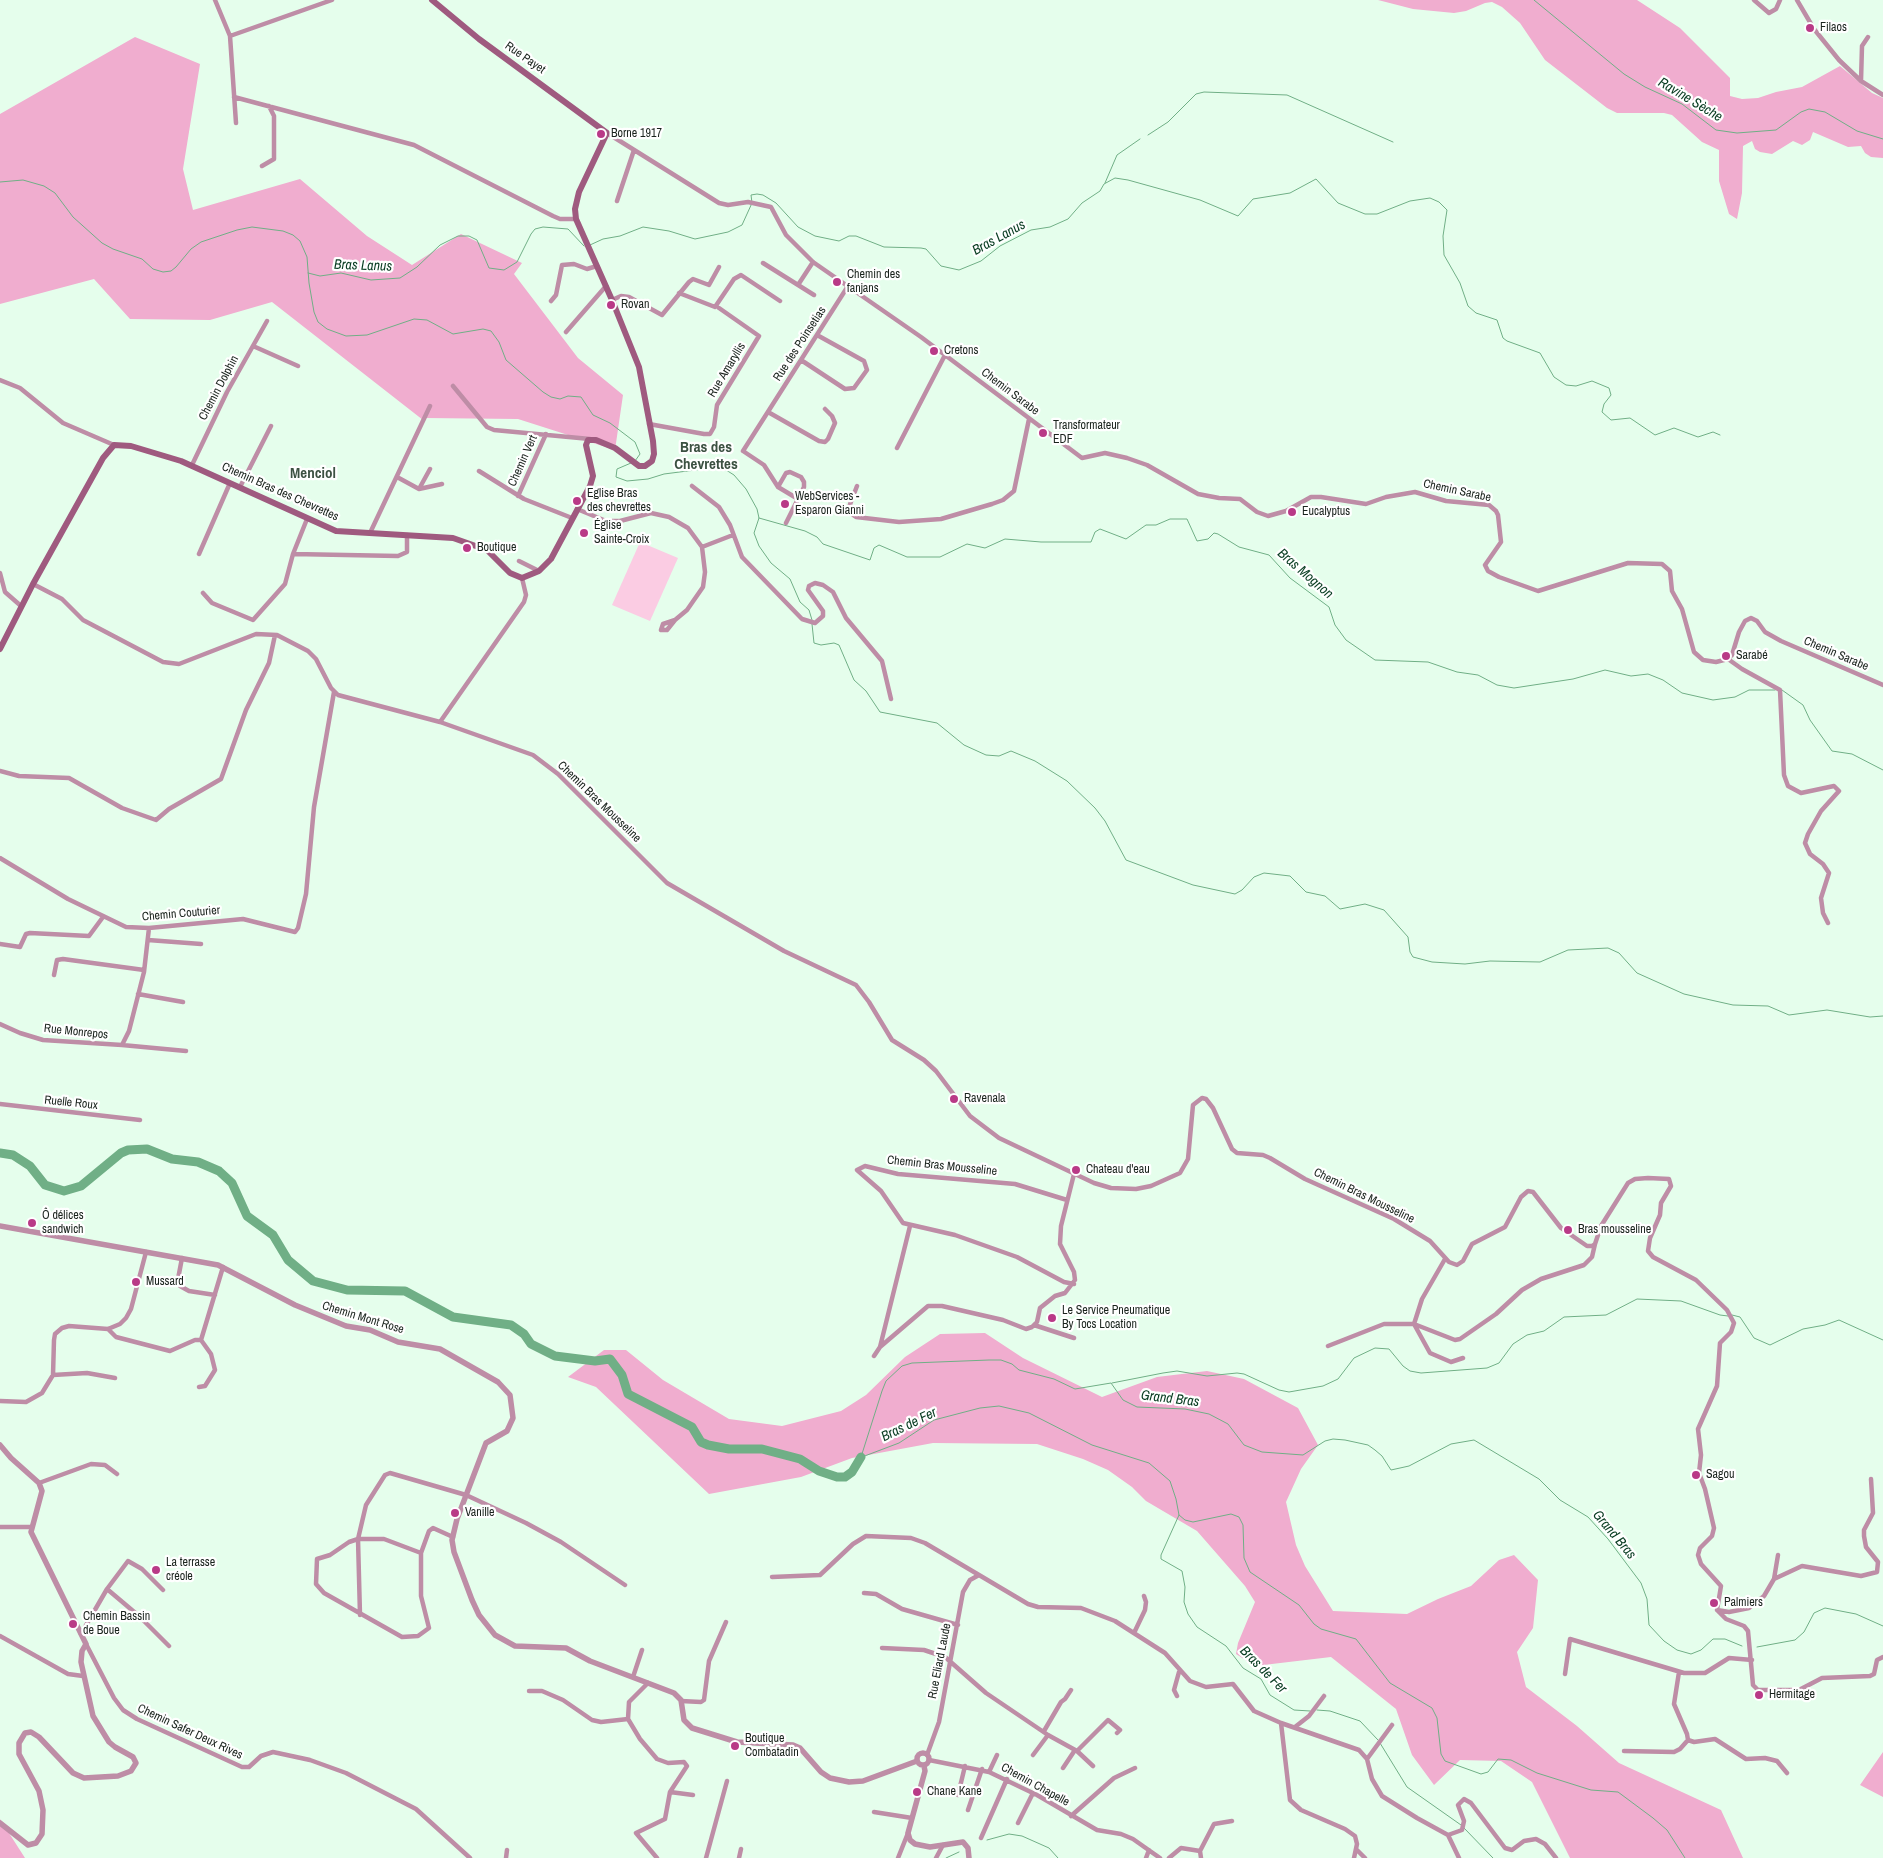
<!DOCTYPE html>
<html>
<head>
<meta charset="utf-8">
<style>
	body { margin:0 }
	canvas { display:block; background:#e5feec }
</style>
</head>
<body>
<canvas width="1883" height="1858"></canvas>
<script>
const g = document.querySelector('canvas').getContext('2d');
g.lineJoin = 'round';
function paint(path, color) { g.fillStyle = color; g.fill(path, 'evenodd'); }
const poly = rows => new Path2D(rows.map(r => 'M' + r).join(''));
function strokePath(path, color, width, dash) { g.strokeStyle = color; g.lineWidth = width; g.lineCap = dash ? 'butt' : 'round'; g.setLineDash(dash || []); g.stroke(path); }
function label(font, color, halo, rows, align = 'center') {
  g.font = font + ' "Archivo Narrow",sans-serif'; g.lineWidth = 4.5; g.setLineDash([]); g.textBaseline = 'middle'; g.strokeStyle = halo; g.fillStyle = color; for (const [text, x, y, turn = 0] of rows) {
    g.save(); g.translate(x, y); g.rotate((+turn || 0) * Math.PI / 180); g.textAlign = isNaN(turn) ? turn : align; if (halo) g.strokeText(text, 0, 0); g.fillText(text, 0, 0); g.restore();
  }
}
const green = poly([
	[640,542,678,558,650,621,612,605]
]);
const forest = poly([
	[1378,0,1637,0,1680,28,1730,78,1730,96,1742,99,1758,98,1776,92,1802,87,1840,66,1872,93,1883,98,1883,158,1871,157,1865,153,1861,146,1848,147,1813,132,1810,140,1802,145,1793,141,1772,154,1760,152,1755,149,1752,141,1743,146,1742,193,1737,219,1729,214,1719,181,1719,150,1702,142,1672,115,1664,113,1617,113,1607,108,1545,60,1520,23,1502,7,1492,2,1485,3,1466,11,1454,13,1413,9],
	[135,37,200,64,183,169,193,210,300,179,367,236,412,265,461,234,522,263,514,274,578,358,623,395,615,450,518,419,425,418,423,420,272,302,210,320,130,319,94,279,0,304,0,114],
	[985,1333,1023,1358,1102,1397,1157,1377,1207,1371,1244,1379,1298,1408,1318,1445,1301,1469,1286,1502,1296,1545,1305,1566,1333,1611,1407,1614,1438,1599,1471,1586,1499,1560,1514,1555,1538,1580,1533,1628,1517,1652,1526,1687,1577,1726,1619,1763,1721,1810,1743,1858,1570,1858,1532,1782,1501,1761,1460,1760,1434,1785,1412,1755,1396,1709,1331,1657,1255,1666,1236,1654,1238,1643,1255,1602,1245,1586,1197,1531,1146,1501,1132,1487,1108,1470,1083,1459,1037,1444,933,1443,852,1458,801,1477,709,1494,596,1387,568,1377,604,1350,626,1350,663,1380,729,1419,782,1426,841,1411,866,1395,905,1357,940,1334],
	[1883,1752,1883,1797,1860,1785],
	[0,1819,25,1858,0,1858]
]);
const stream = poly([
	[1534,0,1624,74,1645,87,1682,104,1716,130,1737,133,1776,130,1801,112,1809,109,1825,112,1857,131,1883,139],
	[1148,135,1168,122,1196,94,1204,92,1287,95,1393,142],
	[0,182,23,180,44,186,55,193,73,217,102,243,113,249,142,259,153,269,163,272,171,271,176,267,191,249,201,242,237,230,252,227,283,231,293,235,300,241,307,257,309,283,314,312,318,322,327,329,346,336,367,335,414,319,427,320,453,334,483,329,491,331,499,342,506,360,543,392,551,397,560,399,568,396,581,397,593,415,610,423,635,442,640,454,635,461],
	[1105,183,1117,155,1140,139],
	[590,245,603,239,620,236,643,227,669,231,695,239,728,232,742,225,752,203,751,195,757,194,763,195,776,203,798,227,815,236,839,241,849,236,856,236,884,247,921,248,926,249,941,266,959,270,981,261,1000,246,1031,230,1050,227,1068,219,1082,203,1100,191,1104,184,1115,178,1128,180,1200,200,1238,216,1253,199,1290,193,1316,179,1338,203,1365,214,1377,214,1410,201,1430,198,1439,202,1447,210,1443,236,1444,255,1460,283,1468,306,1476,313,1497,320,1503,338,1507,341,1540,353,1554,377,1566,385,1576,386,1592,381,1609,388,1611,395,1604,404,1602,412,1611,420,1630,418,1655,435,1674,428,1698,437,1713,432,1720,435],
	[308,273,320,276,341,273,371,280,400,278,417,267,440,245,458,236,469,236,477,240,489,268,504,270,517,262,531,234,535,229,543,227,568,229,584,246],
	[631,463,617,469,616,477,627,481,648,479,664,474,711,468,726,470,734,475,746,489,757,509,759,518,754,533,759,546,771,563,790,579,800,602,809,610,812,620],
	[759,518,805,531,817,537,823,544,870,560,874,548,879,545,907,557,940,557,967,544,985,548,1005,539,1041,542,1091,542,1095,532,1100,529,1126,539,1146,525,1156,525,1170,519,1187,519,1197,541,1208,539,1214,533,1218,534,1239,547,1269,555,1290,578,1329,607,1335,625,1346,640,1375,660,1428,662,1457,672,1478,675,1497,685,1514,688,1573,679,1605,670,1631,676,1648,674,1663,680,1682,693,1713,700,1735,697,1749,690,1775,690],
	[812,624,814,643,821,645,834,643,839,645,854,680,866,691,880,712,937,723,964,745,986,755,999,756,1011,751,1035,761,1067,781,1095,808,1105,821,1126,860,1193,885,1235,894,1242,890,1254,877,1264,873,1290,876,1306,892,1325,896,1340,909,1365,904,1384,910,1408,937,1410,952,1413,957,1432,962,1465,964,1490,961,1540,962,1568,950,1608,948,1619,953,1637,973,1684,994,1733,1005,1768,1006,1789,1015,1827,1010,1870,1017,1883,1016],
	[1782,690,1803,705,1810,720,1832,751,1852,754,1883,770],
	[1732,1315,1740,1317,1754,1338,1770,1345,1803,1329,1825,1325,1839,1320,1883,1340],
	[1112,1383,1163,1373,1177,1371,1207,1376,1237,1373,1244,1374,1279,1390,1289,1392,1323,1386,1338,1379,1354,1358,1375,1348,1389,1349,1403,1366,1410,1371,1421,1373,1487,1368,1499,1363,1513,1344,1527,1335,1544,1331,1564,1317,1606,1315,1637,1299,1681,1301,1720,1315,1728,1316],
	[861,1457,882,1391,886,1381,902,1366,912,1363,989,1360,1001,1360,1012,1364,1019,1370,1054,1379,1075,1389,1111,1383,1123,1400,1137,1407,1185,1409,1209,1414,1228,1424,1244,1445,1262,1452,1303,1455,1325,1441,1333,1439,1345,1440,1368,1445,1375,1450,1382,1456,1391,1470,1409,1466,1451,1444,1474,1440,1539,1479,1560,1500,1588,1517,1608,1539,1641,1583,1647,1599,1649,1625,1664,1641,1677,1650,1691,1654,1701,1650,1713,1639,1725,1639,1742,1646],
	[862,1457,899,1443,934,1420,980,1408,999,1406,1029,1413,1092,1445,1149,1463,1170,1481,1176,1499,1179,1515,1161,1555,1161,1559,1182,1571,1185,1587,1184,1602,1188,1614,1197,1627,1226,1646,1243,1668,1261,1679,1270,1695,1294,1710,1310,1711],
	[1179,1515,1185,1520,1193,1522,1231,1514,1239,1517,1243,1525,1244,1558,1250,1572,1299,1605,1314,1624,1321,1629,1356,1639,1390,1683,1432,1708,1437,1718,1441,1754,1445,1761,1481,1774,1488,1772,1498,1759,1511,1760,1537,1773,1591,1790,1618,1792,1653,1818,1667,1830,1685,1858],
	[1757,1647,1795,1640,1804,1632,1814,1613,1825,1608,1856,1614,1883,1626],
	[1317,1710,1330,1711,1360,1721,1378,1740],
	[1380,1743,1407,1787,1461,1825],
	[1464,1828,1493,1858],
	[987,1840,1009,1834,1022,1836,1049,1848,1058,1858],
	[946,1858,959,1852]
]);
const river = poly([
	[0,1153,13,1155,30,1166,45,1185,64,1191,81,1186,121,1153,128,1150,147,1149,172,1159,198,1162,219,1171,232,1183,247,1216,273,1235,288,1260,313,1281,347,1290,405,1291,453,1317,511,1325,524,1334,531,1344,555,1356,595,1361,610,1359,622,1375,628,1394,692,1427,701,1442,708,1445,729,1449,762,1449,800,1459,819,1471,837,1477,845,1477,852,1472,861,1457]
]);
const minor = poly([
	[215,0,230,36],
	[1754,0,1769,13,1776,9,1780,0],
	[1797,0,1814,29,1839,60,1861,81,1883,95],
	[1861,81,1862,46,1868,37],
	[234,97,414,145,553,216,560,219,576,219],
	[236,123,230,36,332,0],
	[607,133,719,203,728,205,748,202,771,207,786,235,813,262,921,337,1082,458,1105,453,1127,458,1147,465,1198,494,1219,498,1240,499,1257,512,1268,516,1286,511,1311,497,1321,497,1366,504,1386,497,1415,492,1446,501,1489,505,1496,511,1498,515,1501,542,1485,565,1488,571,1499,577,1538,591,1628,563,1662,564,1670,571,1672,591,1682,609,1694,652,1703,660,1716,662,1728,659,1732,655,1739,632,1745,621,1751,618,1757,621,1765,632,1781,641,1883,685],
	[262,166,274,159,274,116,269,106],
	[617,201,634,150],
	[763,263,814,295],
	[798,285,813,262],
	[679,293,715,307,734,279,741,275,780,301],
	[612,300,621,296,629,297,662,315,689,282,693,279,709,285,719,267],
	[551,301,556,295,562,265,574,264,587,269,597,266],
	[566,332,606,286],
	[253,346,298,366],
	[801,360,845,389,854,388,867,370,864,361,817,335],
	[0,380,20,388,63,423,114,445],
	[453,386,487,427,494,430,590,439],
	[768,412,819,441,825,442,828,439,835,423,832,416,825,409],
	[649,424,704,434,710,434,714,427,717,405,759,336,719,308],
	[897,448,945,355],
	[192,465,227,392,267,321],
	[479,471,524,499,572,518],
	[397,477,419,489,442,484],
	[692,486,719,507,730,525,742,557,802,619,815,623,823,616,823,611,808,590,809,586,815,583,823,585,833,592,846,618,882,661,891,699],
	[857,486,849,507,850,513,856,517,899,522,941,519,992,504,1003,500,1014,491,1029,419],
	[240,487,271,426],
	[778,487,786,473,790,472,801,477,804,482,804,487,786,523],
	[419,489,430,469],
	[518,496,546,434],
	[798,499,778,487,764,465,743,451,848,286],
	[577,509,606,521,620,521,651,513,669,517,688,528,702,547,705,572,703,587,687,610,675,620,663,624,661,630,667,630,675,620],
	[370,533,430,406],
	[702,547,733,535],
	[199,554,230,483],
	[293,554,398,556,407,552,407,535],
	[519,561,539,571],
	[0,573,5,592,21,606],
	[33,584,62,599,83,620,163,662,179,664,256,634,277,635,308,651,316,659,331,688,338,695,440,722,533,755,558,774,667,883,784,951,856,985,869,1002,892,1040,924,1060,936,1071,970,1116,999,1138,1094,1183,1111,1188,1136,1189,1151,1186,1180,1173,1188,1159,1193,1105,1202,1098,1206,1099,1213,1108,1232,1149,1237,1153,1263,1155,1270,1158,1305,1179,1394,1219,1430,1241,1449,1262,1457,1265,1463,1261,1472,1244,1505,1227,1521,1197,1528,1191,1533,1192,1561,1228,1587,1246,1592,1246,1595,1244,1601,1226,1628,1183,1635,1179,1648,1178,1669,1179,1671,1186,1661,1203,1660,1215,1650,1238,1648,1251,1653,1257,1696,1280,1727,1310,1734,1323,1731,1332,1720,1343,1717,1386,1698,1429,1701,1455,1699,1473,1705,1489,1714,1528,1712,1536,1700,1548,1698,1555,1701,1564,1721,1586,1717,1610,1726,1619,1744,1626,1748,1631,1753,1685,1758,1690,1799,1690,1822,1678,1870,1676,1874,1674,1877,1660,1883,1657],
	[203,593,212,603,253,620,285,584,293,554,307,519],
	[1728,659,1742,669,1780,690,1784,775,1788,786,1801,793,1834,786,1839,791,1821,811,1808,834,1805,843,1810,854,1823,864,1829,873,1821,898,1823,913,1828,923],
	[440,722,524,602,526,595,522,578],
	[0,771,19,776,69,778,122,808,156,820,169,809,221,779,246,710,269,663,275,635],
	[0,858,68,899,126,927,149,928,243,919,295,932,298,928,306,894,314,807,334,692],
	[148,940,201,944],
	[0,944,20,947,26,934,30,933,89,936,103,917],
	[54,975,57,960,63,959,144,970],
	[138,994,183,1002],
	[0,1024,20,1033,43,1040,122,1045,129,1031,144,972,149,928],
	[122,1045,186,1051],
	[0,1104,140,1120],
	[1067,1200,1015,1184,898,1174,865,1166,857,1170,881,1191,903,1223,955,1235,1017,1257,1064,1282,1074,1284],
	[182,1258,178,1279,180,1286,189,1291,215,1295],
	[1445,1259,1422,1299,1414,1324,1430,1353,1451,1362,1463,1358],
	[1034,1325,1074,1338],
	[108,1329,116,1337,170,1351,195,1340,201,1340],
	[1328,1346,1384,1324,1414,1324,1455,1340,1460,1339,1496,1314,1522,1290,1541,1279,1584,1265,1592,1257,1595,1244],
	[880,1347,928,1306,942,1306,1003,1320,1026,1329,1032,1327,1037,1322,1040,1308,1055,1296,1065,1293,1075,1280,1074,1272,1060,1244,1061,1226,1074,1174],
	[874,1356,880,1347,910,1226],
	[53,1375,87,1373,115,1378],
	[199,1387,205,1386,215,1370,211,1354,201,1340,223,1267],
	[0,1401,26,1402,42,1393,53,1375,54,1340,55,1334,62,1328,69,1326,108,1329,120,1324,126,1318,131,1309,146,1252],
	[39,1483,91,1464,105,1465,117,1474],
	[0,1527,31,1527],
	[421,1553,421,1596,429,1628,418,1636,402,1637,324,1593,316,1584,317,1559,330,1555,349,1542,358,1539,384,1539,421,1553,429,1531,433,1528,453,1537],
	[772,1577,820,1575,853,1544,866,1536,911,1538,925,1543,1028,1604,1038,1607,1081,1608,1115,1621,1165,1653,1190,1681,1206,1687,1233,1684,1254,1711,1281,1723,1290,1800,1301,1810,1345,1829,1355,1836,1357,1844,1354,1858],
	[1774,1579,1778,1555],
	[107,1589,139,1616,169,1646],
	[864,1593,876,1594,902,1609,958,1625],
	[1717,1610,1729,1612,1749,1608,1764,1596,1774,1579,1802,1566,1861,1576,1877,1572,1878,1562,1866,1547,1864,1536,1864,1530,1873,1513,1871,1479],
	[360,1615,358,1539,366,1505,385,1475,390,1473,466,1495,526,1523,561,1542,625,1585],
	[1134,1633,1145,1610,1146,1602,1144,1596],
	[81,1634,107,1589,128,1561,142,1569,163,1590],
	[0,1636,68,1674,83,1676],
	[86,1644,114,1698,123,1710,137,1719,242,1767,249,1767,261,1756,273,1752,310,1760,346,1773,416,1809,470,1858],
	[882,1648,924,1650,945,1657,986,1693,1048,1735,1077,1751,1093,1766],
	[1679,1672,1674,1704,1687,1734,1688,1740,1694,1742,1715,1739,1746,1759,1765,1758,1777,1761,1787,1773],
	[1565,1674,1570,1639,1684,1673,1705,1673,1729,1658,1752,1660],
	[633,1677,642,1650],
	[648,1683,629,1702,628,1719,640,1739,657,1759,668,1763,684,1762,687,1766,670,1792,665,1819,636,1833,657,1858],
	[529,1691,542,1691,563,1700,592,1720,601,1722,628,1719],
	[1177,1696,1174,1690,1179,1672],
	[681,1701,701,1702,704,1700,709,1661,726,1622],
	[1281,1723,1359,1750,1367,1759,1372,1779,1382,1796,1417,1818,1448,1835,1459,1858],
	[1295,1727,1309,1716,1324,1696],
	[1044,1731,1061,1702,1065,1699,1071,1690],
	[1077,1751,1108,1720,1120,1730,1117,1733],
	[1624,1751,1674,1752,1680,1749,1688,1740],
	[927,1755,939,1722,963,1592,970,1580,979,1575],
	[1033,1755,1048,1735],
	[1367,1759,1392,1725],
	[929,1760,989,1772,1037,1795,1097,1830,1121,1834,1133,1839,1160,1858],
	[1063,1768,1075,1750],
	[989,1772,997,1755],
	[670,1792,693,1795],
	[958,1795,965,1766],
	[968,1810,982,1769],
	[874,1812,912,1818],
	[1071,1816,1114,1778,1135,1768],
	[1018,1823,1033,1793],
	[1448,1835,1462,1830,1464,1821,1458,1805,1464,1799,1471,1803,1505,1848,1512,1850,1524,1841,1536,1839,1545,1844,1556,1858],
	[981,1838,1007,1779],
	[1357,1850,1365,1858],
	[1200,1851,1214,1824,1232,1821],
	[506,1858,507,1850],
	[706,1858,727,1781],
	[739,1858,741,1849],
	[898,1858,908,1833],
	[936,1858,943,1845],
	[1146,1858,1149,1850],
	[1169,1858,1181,1848,1200,1851,1201,1858]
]);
const tertiary = poly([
	[0,1226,218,1265,295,1305,346,1326,370,1330,398,1342,440,1349,498,1382,510,1395,513,1418,507,1431,486,1443,457,1519,452,1540,454,1552,472,1600,479,1615,495,1635,515,1646,566,1648,590,1661,674,1693,681,1700,684,1720,692,1728,737,1742,793,1745,800,1748,821,1772,830,1778,849,1782,863,1781,917,1761],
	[0,1445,11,1458,39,1483,42,1491,31,1532,86,1644,82,1651,81,1662,93,1716,109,1742,115,1747,133,1757,136,1763,131,1771,118,1776,84,1778,73,1773,39,1737,31,1732,25,1733,19,1743,19,1754,39,1791,43,1810,42,1834,36,1843,28,1845,0,1823],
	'917 1759a6 6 0 1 1 12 0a6 6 0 1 1-12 0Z',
	[924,1766,925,1771,908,1833,910,1840,915,1844,930,1847,963,1842,968,1848,969,1858]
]);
const secondary = poly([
	[0,649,33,584,103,458,114,445,131,446,181,461,336,531,453,538,487,550,510,573,522,578,539,571,551,559,590,486,593,476,586,445,588,440,596,440,615,448,639,466,645,466,652,461,654,454,653,441,639,367,612,300,576,219,575,209,579,192,607,133,479,39,432,0]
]);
const markers = [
	[1810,28,5,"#b93a87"],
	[601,134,5,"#b93a87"],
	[837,282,5,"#b93a87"],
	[611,305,5,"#b93a87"],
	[934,351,5,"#b93a87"],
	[1043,433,5,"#b93a87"],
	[577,501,5,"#b93a87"],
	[785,504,5,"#b93a87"],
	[1292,512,5,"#b93a87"],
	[584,533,5,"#b93a87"],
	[467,548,5,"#b93a87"],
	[1726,656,5,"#b93a87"],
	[954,1099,5,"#b93a87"],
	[1076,1170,5,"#b93a87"],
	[32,1223,5,"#b93a87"],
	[1568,1230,5,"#b93a87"],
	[136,1282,5,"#b93a87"],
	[1052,1318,5,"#b93a87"],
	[1696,1475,5,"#b93a87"],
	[455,1513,5,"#b93a87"],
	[156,1570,5,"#b93a87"],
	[1714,1603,5,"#b93a87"],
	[73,1624,5,"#b93a87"],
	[1759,1695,5,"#b93a87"],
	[735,1746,5,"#b93a87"],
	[917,1792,5,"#b93a87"]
];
const poiNames = [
	["Filaos",1820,28],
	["Borne 1917",611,134],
	["Chemin des",847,275],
	["fanjans",847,289],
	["Rovan",621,305],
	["Cretons",944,351],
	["Transformateur",1053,426],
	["EDF",1053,440],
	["Eglise Bras",587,494],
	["des chevrettes",587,508],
	["WebServices -",795,497],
	["Esparon Gianni",795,511],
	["Eucalyptus",1302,512],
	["Église",594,526],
	["Sainte-Croix",594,540],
	["Boutique",477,548],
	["Sarabé",1736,656],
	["Ravenala",964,1099],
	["Chateau d'eau",1086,1170],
	["Ô délices",42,1216],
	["sandwich",42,1230],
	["Bras mousseline",1578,1230],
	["Mussard",146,1282],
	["Le Service Pneumatique",1062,1311],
	["By Tocs Location",1062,1325],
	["Sagou",1706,1475],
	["Vanille",465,1513],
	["La terrasse",166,1563],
	["créole",166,1577],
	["Palmiers",1724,1603],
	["Chemin Bassin",83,1617],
	["de Boue",83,1631],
	["Hermitage",1769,1695],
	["Boutique",745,1739],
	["Combatadin",745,1753],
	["Chane Kane",927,1792]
];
const streetNames = [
	["Rue Payet",525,58,35],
	["Rue des Poinsetias",800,344,-57],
	["Rue Amaryllis",727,370,-59],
	["Chemin Dolphin",219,388,-62],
	["Chemin Sarabe",1010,392,37],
	["Chemin Vert",523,461,-66],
	["Chemin Sarabe",1457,491,12],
	["Chemin Bras des Chevrettes",280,492,24],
	["Chemin Sarabe",1836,654,23],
	["Chemin Bras Mousseline",599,802,44],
	["Chemin Couturier",181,914,-5],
	["Rue Monrepos",76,1032,6],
	["Ruelle Roux",71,1103,6],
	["Chemin Bras Mousseline",942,1166,6],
	["Chemin Bras Mousseline",1364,1196,26],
	["Chemin Mont Rose",363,1318,17],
	["Rue Eliard Laude",940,1661,-79],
	["Chemin Safer Deux Rives",190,1732,25],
	["Chemin Chapelle",1035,1785,29]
];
const waterNames = [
	["Ravine Sèche",1690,100,31],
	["Bras Lanus",999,238,-29],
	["Bras Lanus",363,266,2],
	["Bras Mognon",1305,574,41],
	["Grand Bras",1170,1399,7],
	["Bras de Fer",909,1425,-26],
	["Grand Bras",1614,1535,50],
	["Bras de Fer",1263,1670,45]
];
const quarterNames = [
	["Bras des",706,448],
	["Chevrettes",706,465],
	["Menciol",313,474]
];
paint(green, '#fbcce3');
paint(forest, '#f0adcf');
strokePath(stream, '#70af86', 1);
strokePath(river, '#70af86', 9);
strokePath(minor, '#be8da6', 4.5);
strokePath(tertiary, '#be8da6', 5.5);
strokePath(secondary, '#9f5a7f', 6);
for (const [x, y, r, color] of markers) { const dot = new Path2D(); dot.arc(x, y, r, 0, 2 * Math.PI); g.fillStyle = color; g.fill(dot); strokePath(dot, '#fff', 2); }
label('12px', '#1a231d', '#fff', poiNames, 'left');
label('12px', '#1a231d', '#fff', streetNames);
label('italic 14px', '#083c21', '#fff', waterNames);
label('bold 15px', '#3c5142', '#fff', quarterNames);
</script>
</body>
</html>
